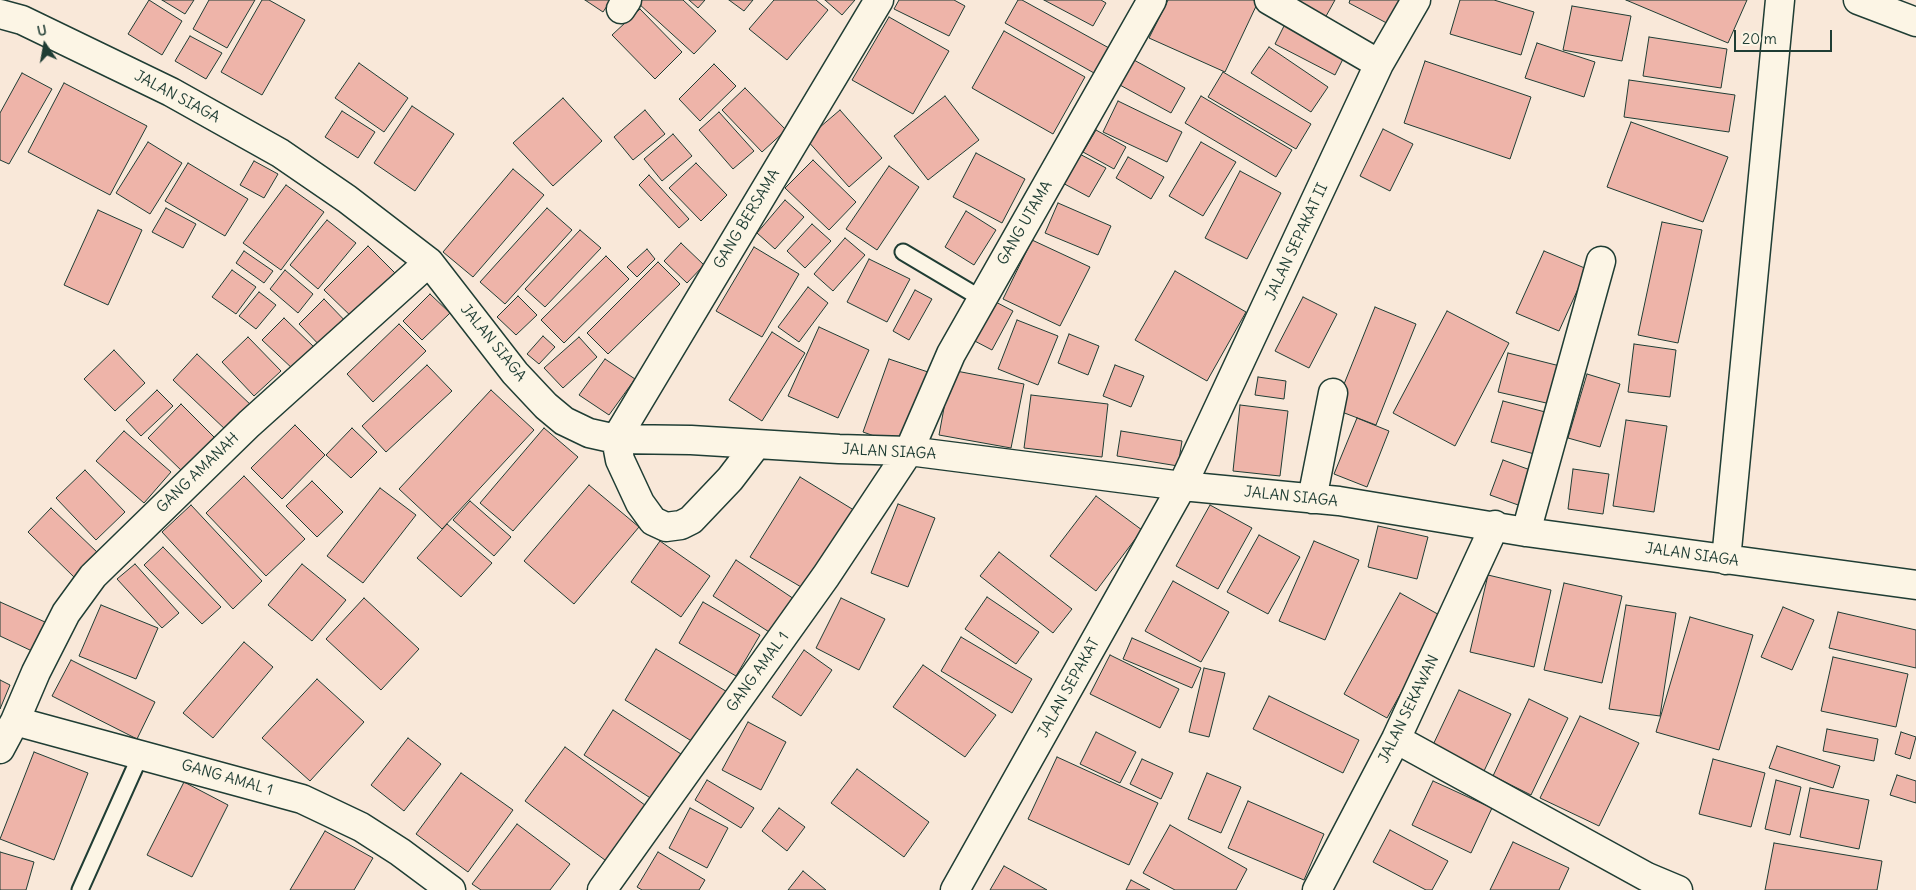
<!DOCTYPE html>
<html>
<head>
<meta charset="utf-8">
<style>
	body { margin:0 }
	#map { position:relative; width:1916px; height:890px; overflow:hidden; background:#f9e8d9; font-family:Delius,sans-serif }
	canvas { display:block }
	.north { position:absolute; left:20px; top:20px; width:50px; height:50px; -webkit-text-stroke:4px #fcf5e5; paint-order:stroke; rotate:348deg; font-size:14px; font-weight:700; line-height:20px; text-align:center; color:#1f3d34 }
	.north::after { content:''; display:block; margin:auto; width:18px; height:22px; background:#1f3d34; clip-path:polygon(50% 0,100% 100%,50% 72%,0 100%) }
	.scale { position:absolute; left:1734px; top:30px; width:98px; height:22px; box-sizing:border-box; border:2px solid #1f3d34; border-top:0; padding-left:6px; font-size:15px; line-height:18px; white-space:nowrap; color:#1f3d34; -webkit-text-stroke:4px #fcf5e5; paint-order:stroke }
</style>
</head>
<body>
<div id="map">
<canvas width="1916" height="890"></canvas>
<div class="north">U</div>
<div class="scale">20 m</div>
</div>
<script>
const g = document.querySelector('canvas').getContext('2d');
g.lineJoin = 'round';
function paint(path, color) { g.fillStyle = color; g.fill(path, 'evenodd'); }
const poly = rows => new Path2D(rows.map(r => 'M' + r).join(''));
function strokePath(path, color, width, dash) { g.strokeStyle = color; g.lineWidth = width; g.lineCap = dash ? 'butt' : 'round'; g.setLineDash(dash || []); g.stroke(path); }
function label(font, color, halo, rows, align = 'center') {
  g.font = font + ' Delius,sans-serif'; g.lineWidth = 5; g.setLineDash([]); g.textBaseline = 'middle'; g.strokeStyle = halo; g.fillStyle = color; for (const [text, x, y, turn = 0] of rows) {
    g.save(); g.translate(x, y); g.rotate((+turn || 0) * Math.PI / 180); g.textAlign = isNaN(turn) ? turn : align; if (halo) g.strokeText(text, 0, 0); g.fillText(text, 0, 0); g.restore();
  }
}
const building = poly([
	[149,0,182,21,162,55,128,34,149,0],
	[162,0,194,0,185,14,162,0],
	[209,0,255,0,227,48,193,29,209,0],
	[262,0,269,0,305,20,262,95,221,72,262,0],
	[585,0,611,0,603,12,585,0],
	[640,0,683,0,716,31,694,54,638,3,640,0],
	[689,0,705,0,698,8,689,0],
	[729,0,753,0,744,11,729,0],
	[774,0,816,0,828,10,787,60,749,29,774,0],
	[825,0,855,0,842,15,825,0],
	[899,0,954,0,965,6,949,36,894,9,899,0],
	[1018,0,1022,0,1109,48,1094,73,1005,23,1018,0],
	[1044,0,1101,0,1106,3,1093,26,1044,0],
	[1168,0,1253,0,1258,2,1225,72,1149,38,1168,0],
	[1294,0,1335,0,1325,18,1294,0],
	[1350,0,1408,0,1396,28,1349,3,1350,0],
	[1460,0,1494,0,1534,12,1521,55,1450,34,1460,0],
	[1626,0,1747,0,1728,43,1626,0],
	[1572,6,1631,16,1622,61,1563,50,1572,6],
	[640,9,682,52,655,79,612,35,640,9],
	[889,17,949,51,913,114,852,80,889,17],
	[1287,20,1347,51,1335,75,1275,44,1287,20],
	[1004,31,1085,77,1053,134,972,88,1004,31],
	[190,36,222,53,206,79,175,61,190,36],
	[1649,37,1727,49,1721,88,1643,76,1649,37],
	[1537,43,1595,62,1584,97,1525,78,1537,43],
	[1269,47,1328,87,1311,112,1251,73,1269,47],
	[1123,54,1185,88,1171,113,1109,79,1123,54],
	[1425,61,1531,97,1510,159,1404,123,1425,61],
	[359,63,408,98,384,132,335,98,359,63],
	[714,64,736,86,700,121,679,99,714,64],
	[1223,72,1311,124,1296,149,1208,97,1223,72],
	[22,73,52,89,9,164,0,160,0,113,22,73],
	[1629,80,1735,95,1729,132,1624,117,1629,80],
	[64,83,147,126,110,195,28,152,64,83],
	[745,88,786,130,762,152,722,110,745,88],
	[945,96,979,140,928,180,894,136,945,96],
	[1201,96,1292,150,1276,177,1185,123,1201,96],
	[563,98,602,141,553,186,513,143,563,98],
	[1118,101,1182,132,1167,162,1103,132,1118,101],
	[412,106,454,134,415,191,374,163,412,106],
	[645,110,665,134,633,160,614,137,645,110],
	[840,110,882,158,849,187,806,139,840,110],
	[342,111,375,132,358,158,325,137,342,111],
	[719,112,754,151,733,169,699,130,719,112],
	[1631,122,1728,157,1703,222,1607,187,1631,122],
	[1383,129,1413,144,1390,191,1360,176,1383,129],
	[1096,130,1126,147,1114,169,1083,152,1096,130],
	[673,134,692,156,662,181,644,159,673,134],
	[148,142,182,163,150,214,116,193,148,142],
	[1201,142,1236,162,1203,216,1169,196,1201,142],
	[1074,151,1106,168,1089,197,1057,180,1074,151],
	[976,153,1025,179,1002,223,953,197,976,153],
	[1128,157,1164,177,1151,199,1116,178,1128,157],
	[813,160,856,202,829,230,785,188,813,160],
	[254,161,278,174,264,198,240,185,254,161],
	[188,163,248,199,225,236,165,201,188,163],
	[696,163,727,195,701,221,669,188,696,163],
	[889,166,919,187,877,250,846,229,889,166],
	[513,169,544,195,473,277,443,252,513,169],
	[1240,171,1281,193,1247,259,1205,238,1240,171],
	[649,175,689,219,679,228,639,185,649,175],
	[286,185,324,212,281,270,243,243,286,185],
	[785,200,804,217,775,249,757,233,785,200],
	[1058,203,1111,226,1098,255,1045,233,1058,203],
	[166,208,196,224,183,248,152,232,166,208],
	[547,208,572,230,505,304,480,282,547,208],
	[98,210,142,230,108,305,64,285,98,210],
	[966,211,996,230,974,265,945,247,966,211],
	[327,220,356,243,318,289,290,265,327,220],
	[1662,222,1702,230,1678,343,1638,335,1662,222],
	[812,224,831,241,805,268,787,251,812,224],
	[580,230,601,248,545,307,525,289,580,230],
	[845,238,865,255,833,291,814,274,845,238],
	[1032,240,1090,267,1060,326,1003,299,1032,240],
	[681,243,704,265,687,283,664,261,681,243],
	[368,246,399,277,356,321,324,290,368,246],
	[754,247,799,274,762,337,716,311,754,247],
	[647,249,655,259,637,277,627,267,647,249],
	[244,251,273,271,264,283,236,263,244,251],
	[1544,251,1587,269,1559,331,1516,313,1544,251],
	[606,256,629,279,564,343,541,320,606,256],
	[869,259,910,279,887,322,847,302,869,259],
	[658,262,680,284,608,354,587,333,658,262],
	[232,270,256,287,236,314,212,297,232,270],
	[285,270,313,294,298,313,270,289,285,270],
	[1175,271,1246,312,1207,381,1135,340,1175,271],
	[808,287,828,303,799,342,778,327,808,287],
	[915,290,932,299,909,340,893,331,915,290],
	[259,292,276,305,256,329,239,316,259,292],
	[430,294,450,313,422,340,403,321,430,294],
	[518,296,537,315,516,335,497,317,518,296],
	[1303,297,1337,314,1309,368,1275,351,1303,297],
	[324,299,352,328,327,353,299,324,324,299],
	[990,299,1013,311,992,350,969,338,990,299],
	[1375,307,1416,324,1376,425,1334,409,1375,307],
	[1447,311,1509,343,1455,446,1393,413,1447,311],
	[284,318,315,348,294,370,262,340,284,318],
	[1017,320,1058,336,1038,385,998,369,1017,320],
	[399,324,426,351,373,402,347,374,399,324],
	[819,327,869,350,838,418,788,396,819,327],
	[772,332,805,353,762,421,729,400,772,332],
	[1069,334,1099,346,1088,375,1058,363,1069,334],
	[543,336,555,347,539,364,527,354,543,336],
	[248,337,281,371,254,396,222,362,248,337],
	[579,337,597,357,563,388,544,368,579,337],
	[1634,344,1676,350,1670,397,1628,392,1634,344],
	[114,350,145,383,115,411,84,379,114,350],
	[1508,353,1564,367,1555,405,1498,392,1508,353],
	[197,354,252,406,227,431,173,380,197,354],
	[605,359,635,379,609,415,579,395,605,359],
	[889,359,931,373,905,447,863,432,889,359],
	[427,365,452,391,386,452,362,426,427,365],
	[1115,365,1144,376,1131,407,1103,396,1115,365],
	[951,370,1024,384,1011,448,939,435,951,370],
	[1587,374,1620,384,1600,447,1568,438,1587,374],
	[1258,377,1286,381,1284,399,1255,395,1258,377],
	[157,390,173,406,141,436,126,420,157,390],
	[491,390,534,430,442,529,399,489,491,390],
	[1031,395,1108,404,1102,457,1024,448,1031,395],
	[1503,401,1549,413,1538,455,1491,442,1503,401],
	[181,404,217,440,185,474,148,438,181,404],
	[1240,405,1288,411,1280,476,1233,471,1240,405],
	[1357,418,1389,431,1367,487,1334,474,1357,418],
	[1626,420,1667,426,1654,512,1613,506,1626,420],
	[295,425,325,455,282,499,251,468,295,425],
	[352,428,377,452,351,478,326,455,352,428],
	[544,428,578,457,513,531,480,503,544,428],
	[124,431,171,472,144,503,96,461,124,431],
	[1121,431,1182,441,1178,466,1117,456,1121,431],
	[1503,460,1533,471,1521,506,1490,495,1503,460],
	[1573,469,1609,474,1603,514,1568,509,1573,469],
	[85,470,125,512,96,540,56,498,85,470],
	[244,476,305,539,266,576,206,513,244,476],
	[800,477,857,512,808,591,750,557,800,477],
	[312,481,343,512,317,537,286,506,312,481],
	[589,485,639,527,574,604,524,561,589,485],
	[380,488,416,515,363,583,327,556,380,488],
	[1096,496,1142,530,1096,591,1050,556,1096,496],
	[470,501,511,537,494,556,453,520,470,501],
	[898,504,935,518,908,587,871,573,898,504],
	[191,505,262,581,233,609,162,532,191,505],
	[1210,505,1252,528,1218,589,1176,566,1210,505],
	[51,508,99,554,76,579,28,532,51,508],
	[447,524,492,563,461,597,417,558,447,524],
	[1378,526,1428,537,1417,579,1368,567,1378,526],
	[1259,535,1300,557,1268,614,1227,592,1259,535],
	[660,541,710,576,681,617,631,582,660,541],
	[1314,541,1359,560,1325,640,1279,621,1314,541],
	[163,547,221,607,202,624,144,565,163,547],
	[999,552,1072,609,1053,633,980,576,999,552],
	[736,560,800,603,777,637,713,596,736,560],
	[135,564,179,613,162,628,117,579,135,564],
	[302,564,346,600,312,641,268,605,302,564],
	[1488,575,1551,590,1534,667,1470,652,1488,575],
	[1173,581,1229,612,1201,662,1145,631,1173,581],
	[1564,583,1622,596,1602,683,1544,670,1564,583],
	[1400,593,1443,617,1387,718,1344,694,1400,593],
	[987,597,1039,632,1016,664,965,629,987,597],
	[364,598,419,649,381,690,326,639,364,598],
	[841,598,885,619,859,670,816,648,841,598],
	[0,602,45,622,32,651,0,636,0,602],
	[703,602,760,635,736,676,679,643,703,602],
	[101,605,158,628,136,679,79,656,101,605],
	[1626,605,1676,613,1660,716,1609,709,1626,605],
	[1783,607,1814,620,1792,670,1761,657,1783,607],
	[1838,612,1916,630,1916,668,1829,648,1838,612],
	[1690,617,1753,635,1719,750,1656,732,1690,617],
	[961,637,1032,679,1012,713,941,671,961,637],
	[1132,638,1201,668,1192,688,1123,659,1132,638],
	[244,642,273,667,213,738,183,713,244,642],
	[656,649,729,693,698,745,625,700,656,649],
	[804,650,832,670,801,716,772,697,804,650],
	[1110,655,1179,689,1160,728,1090,694,1110,655],
	[1833,657,1908,674,1896,727,1821,711,1833,657],
	[71,660,155,702,137,739,52,696,71,660],
	[923,665,996,715,965,757,893,707,923,665],
	[1204,668,1225,673,1209,737,1189,732,1204,668],
	[317,679,364,722,310,781,262,738,317,679],
	[0,680,10,685,0,709,0,680],
	[1459,690,1511,714,1484,771,1432,747,1459,690],
	[1269,696,1359,740,1343,773,1253,729,1269,696],
	[1529,699,1568,718,1531,795,1493,776,1529,699],
	[613,710,681,754,652,799,584,755,613,710],
	[1580,716,1639,743,1599,826,1540,798,1580,716],
	[748,722,786,742,761,790,722,770,748,722],
	[1827,729,1878,739,1874,761,1823,751,1827,729],
	[1096,732,1136,752,1120,783,1080,764,1096,732],
	[1901,732,1916,737,1910,759,1895,754,1901,732],
	[408,738,441,764,404,811,371,785,408,738],
	[1777,746,1840,766,1833,788,1769,768,1777,746],
	[565,747,649,808,609,863,525,801,565,747],
	[34,752,88,773,54,860,0,839,34,752],
	[1057,757,1158,803,1129,865,1028,819,1057,757],
	[1142,759,1173,773,1161,799,1130,784,1142,759],
	[1713,759,1765,773,1751,827,1699,814,1713,759],
	[857,769,929,822,904,857,831,803,857,769],
	[461,773,513,810,468,872,416,834,461,773],
	[1207,773,1241,787,1221,833,1188,819,1207,773],
	[1897,775,1916,781,1916,803,1890,795,1897,775],
	[707,780,754,808,741,828,695,800,707,780],
	[1776,780,1801,787,1790,835,1765,829,1776,780],
	[1433,781,1492,808,1471,853,1412,825,1433,781],
	[184,782,228,805,192,877,147,855,184,782],
	[1810,788,1869,800,1859,849,1800,837,1810,788],
	[1248,801,1324,834,1304,880,1228,848,1248,801],
	[690,808,728,828,707,868,669,848,690,808],
	[779,808,805,827,787,851,762,831,779,808],
	[517,824,570,864,550,890,481,890,472,884,517,824],
	[1170,825,1247,869,1236,890,1175,890,1143,873,1170,825],
	[1390,830,1448,861,1432,890,1426,890,1373,862,1390,830],
	[325,831,373,858,354,890,290,890,325,831],
	[1513,842,1569,868,1559,890,1490,890,1513,842],
	[1774,843,1882,861,1877,890,1765,890,1774,843],
	[0,852,34,862,26,890,0,890,0,852],
	[658,852,705,880,699,890,642,890,637,887,658,852],
	[1004,866,1047,890,990,890,1004,866],
	[803,871,826,890,788,890,803,871],
	[1131,880,1150,890,1126,890,1131,880]
]);
const service = poly([
	[903,252,982,299],
	[80,890,141,754]
]);
const minor = poly([
	[1269,0,1379,64],
	[1858,0,1916,22],
	[621,9,627,0],
	[0,14,22,20,171,92,280,153,347,199,429,262,515,373,546,406,564,421,589,433,616,439,691,440,839,449,909,451,1182,486,1339,501,1526,532,1916,585],
	[756,445,730,479,691,520,681,525,666,527,653,521,640,503,620,460,616,439,879,0],
	[1312,499,1333,393],
	[1526,532,1601,261],
	[1726,560,1780,0],
	[15,721,36,672,66,613,93,576,249,424,429,262],
	[1396,739,1647,877,1678,890],
	[0,749,15,721,302,799,361,827,400,852,451,890],
	[602,890,826,576,909,451,951,354,1152,0],
	[955,890,1182,486,1379,64,1416,0],
	[1317,890,1396,739,1495,525]
]);
const streetNames = [
	["JALAN SIAGA",177,97,28],
	["GANG BERSAMA",747,219,-59],
	["GANG UTAMA",1025,223,-60],
	["JALAN SEPAKAT II",1297,242,-65],
	["JALAN SIAGA",493,343,51],
	["JALAN SIAGA",889,452,3],
	["GANG AMANAH",198,473,-44],
	["JALAN SIAGA",1291,497,6],
	["JALAN SIAGA",1692,555,8],
	["GANG AMAL 1",758,672,-54],
	["JALAN SEPAKAT",1069,688,-61],
	["JALAN SEKAWAN",1409,709,-64],
	["GANG AMAL 1",227,778,16]
];
paint(building, '#eeb4a9');
strokePath(building, '#1f3d34', 1);
strokePath(service, '#1f3d34', 19);
strokePath(minor, '#1f3d34', 31);
strokePath(service, '#fcf5e5', 15);
strokePath(minor, '#fcf5e5', 28);
label('15px', '#1f3d34', '#fcf5e5', streetNames);
</script>
</body>
</html>
